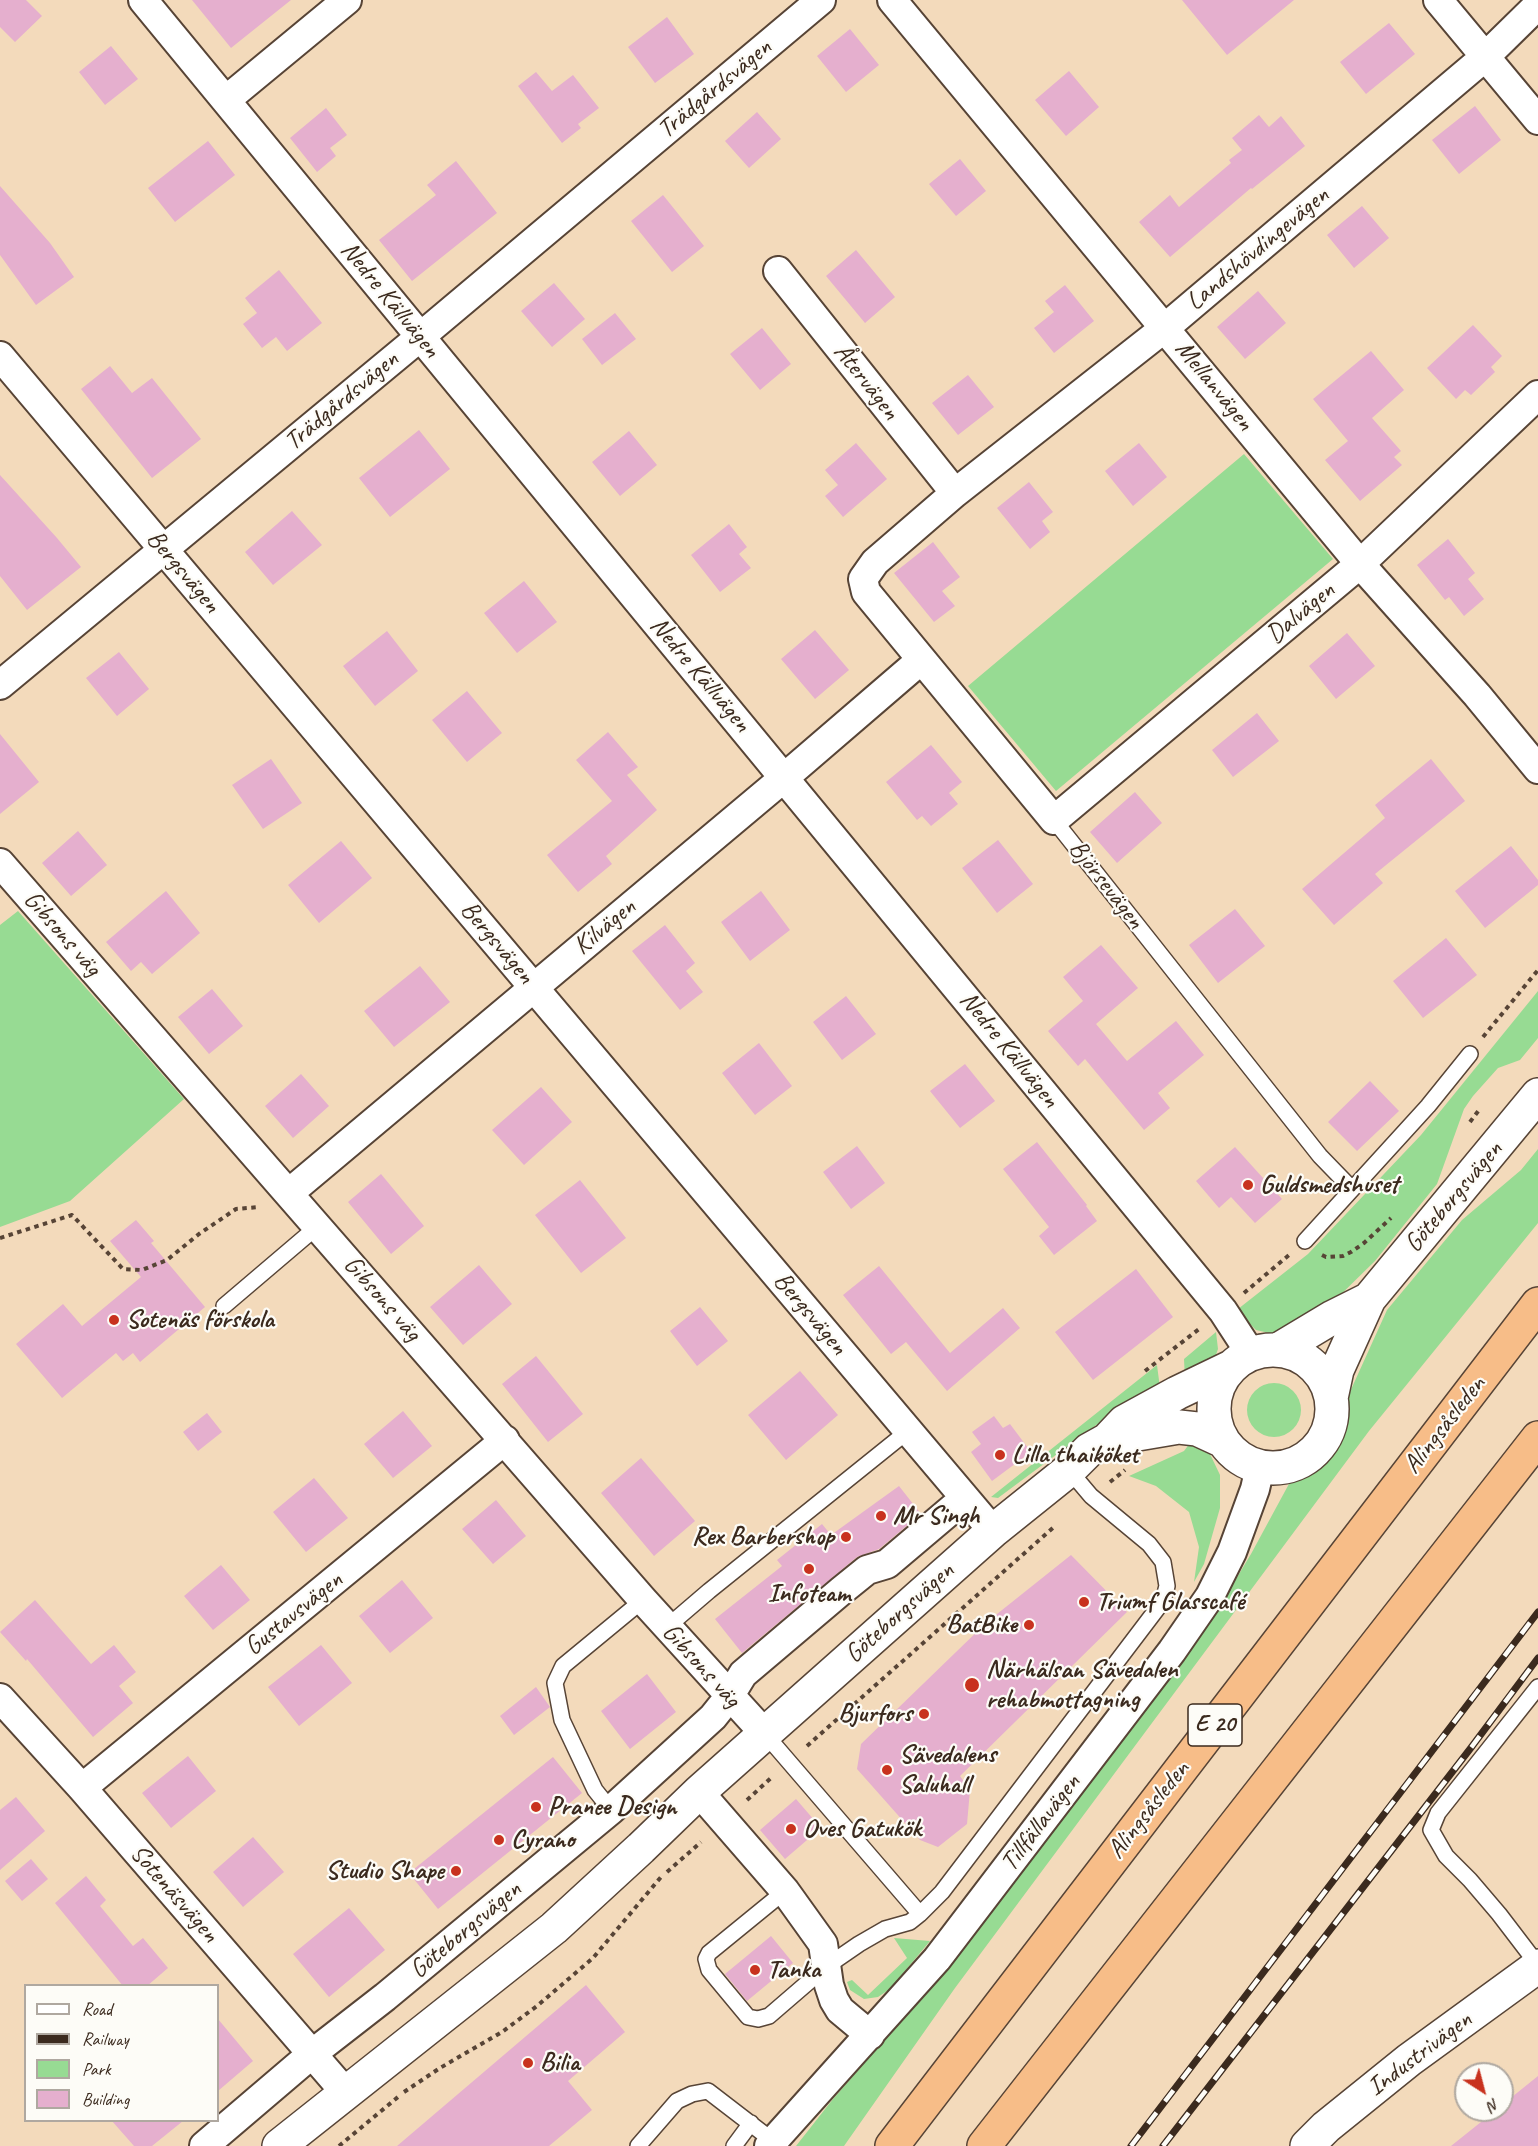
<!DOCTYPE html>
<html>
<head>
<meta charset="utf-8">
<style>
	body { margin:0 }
	#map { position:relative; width:1538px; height:2146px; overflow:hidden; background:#f3dabb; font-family:Caveat,sans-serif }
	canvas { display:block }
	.legend { position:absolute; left:24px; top:1984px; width:195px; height:138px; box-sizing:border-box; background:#fdfcf7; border:2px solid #afa8a0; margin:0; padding:8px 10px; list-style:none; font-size:18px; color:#3b2a1e }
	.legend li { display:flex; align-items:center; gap:12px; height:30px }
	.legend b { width:30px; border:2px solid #afa8a0 }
	.north { position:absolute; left:1454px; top:2062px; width:60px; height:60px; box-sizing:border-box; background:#fdfcf7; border:2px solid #afa8a0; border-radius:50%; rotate:144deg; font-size:16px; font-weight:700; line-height:24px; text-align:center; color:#3b2a1e }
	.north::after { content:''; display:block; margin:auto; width:21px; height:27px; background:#c8321e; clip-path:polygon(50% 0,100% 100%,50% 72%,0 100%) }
</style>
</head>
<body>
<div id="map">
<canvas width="1538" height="2146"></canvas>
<ul class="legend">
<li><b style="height:8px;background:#fff"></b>Road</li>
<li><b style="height:8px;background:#3b2a1e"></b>Railway</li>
<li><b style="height:16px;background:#97db93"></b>Park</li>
<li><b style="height:16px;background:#e5afce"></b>Building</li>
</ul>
<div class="north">N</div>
</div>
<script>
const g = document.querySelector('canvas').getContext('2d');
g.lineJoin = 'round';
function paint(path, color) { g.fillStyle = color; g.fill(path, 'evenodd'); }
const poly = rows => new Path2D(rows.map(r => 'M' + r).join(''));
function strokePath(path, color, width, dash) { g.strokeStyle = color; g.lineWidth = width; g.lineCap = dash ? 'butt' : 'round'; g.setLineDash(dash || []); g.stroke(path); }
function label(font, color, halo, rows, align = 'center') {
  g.font = font + ' Caveat,sans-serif'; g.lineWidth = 4.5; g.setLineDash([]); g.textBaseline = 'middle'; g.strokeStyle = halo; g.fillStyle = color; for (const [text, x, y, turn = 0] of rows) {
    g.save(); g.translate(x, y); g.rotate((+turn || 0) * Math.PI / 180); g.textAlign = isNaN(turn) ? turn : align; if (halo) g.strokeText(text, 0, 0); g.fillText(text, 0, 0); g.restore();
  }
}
const green = poly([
	[1244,454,1333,559,1056,791,968,686],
	[18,911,184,1099,70,1201,0,1227,0,925],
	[1538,991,1538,1038,1520,1060,1498,1068,1473,1096,1464,1109,1437,1184,1375,1261,1325,1310,1281,1333,1269,1333,1256,1330,1247,1321,1238,1309,1308,1254,1421,1135],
	[1538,1149,1538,1223,1369,1431,955,1988,844,2146,796,2146,833,2099,940,1976,1212,1619,1251,1554,1290,1482,1333,1453,1348,1422,1349,1394,1387,1310,1462,1220,1521,1170],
	[1216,1332,1218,1349,1212,1366,1185,1380,1184,1359],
	[1157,1365,1160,1388,1115,1411,998,1498,991,1497],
	'1247 1410a27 27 0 1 1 54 0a27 27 0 1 1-54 0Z',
	[1190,1443,1201,1447,1210,1454,1220,1475,1220,1508,1204,1564,1194,1582,1199,1547,1189,1512,1156,1486,1129,1476,1184,1451],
	[894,1938,930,1941,890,1989,878,1997,864,1999,850,1990,847,1982,852,1980,868,1995,907,1958]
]);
const building = poly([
	[0,0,26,0,42,16,15,42,0,27],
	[192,0,291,0,231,48],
	[1182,0,1294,0,1227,55],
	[667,17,694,54,655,83,628,47],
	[1389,23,1415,54,1366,94,1340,62],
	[850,29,879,65,846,92,817,56],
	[111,46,138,79,105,105,79,72],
	[1069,71,1099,107,1066,136,1035,100],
	[536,72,552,91,573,75,599,108,578,124,581,128,562,143,518,86],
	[1475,106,1501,140,1459,174,1432,140],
	[326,108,347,135,330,148,336,156,317,172,290,138],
	[757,112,781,139,749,168,725,141],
	[1259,115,1269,127,1281,116,1305,146,1252,189,1251,188,1170,257,1139,222,1170,195,1179,207,1231,163,1229,160,1242,150,1232,138],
	[208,141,235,175,175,222,148,188],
	[960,159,986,191,956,216,929,184],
	[456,161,497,213,412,281,379,240,436,195,427,185],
	[0,186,50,243,74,277,36,305,0,255],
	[663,195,704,246,672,272,631,221],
	[1362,206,1389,238,1354,268,1327,235],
	[856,250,895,297,865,323,826,276],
	[279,270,322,323,287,351,276,337,262,348,243,324,257,313,245,298],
	[554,283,585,319,552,347,521,311],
	[1065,285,1094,321,1054,353,1034,328,1054,312,1045,301],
	[1258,291,1286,323,1245,359,1217,327],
	[615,313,636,339,602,365,582,339],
	[1473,325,1502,356,1491,367,1495,372,1471,395,1465,390,1456,399,1427,368],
	[762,328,791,364,760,390,730,354],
	[1371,351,1404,390,1372,418,1401,451,1394,457,1402,465,1360,501,1325,460,1348,441,1313,399],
	[110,366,132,393,152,378,201,439,152,478,81,389],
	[968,375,994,407,958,435,932,403],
	[419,430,450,469,390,517,359,478],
	[629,431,657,465,620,496,592,462],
	[856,443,887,479,843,517,825,496,838,485,825,470],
	[1139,443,1167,477,1133,506,1105,471],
	[0,475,57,538,81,567,27,610,0,576],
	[1029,482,1053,512,1042,521,1050,532,1030,549,997,508],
	[292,511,322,545,273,585,245,552],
	[729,524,747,547,739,554,751,568,720,592,691,555],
	[1448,539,1475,573,1468,579,1484,599,1464,616,1449,597,1445,600,1417,565],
	[933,542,960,577,942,591,955,606,934,622,894,573],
	[524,581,557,622,517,653,484,613],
	[815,630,849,670,815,699,781,659],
	[387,631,418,671,375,706,343,666],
	[1347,633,1375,666,1336,699,1309,666],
	[119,652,149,689,117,716,86,678],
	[467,691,502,733,467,762,432,720],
	[1257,713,1279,741,1233,777,1212,750],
	[608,732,638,767,627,775,657,810,606,856,612,864,578,892,547,855,612,801,576,760],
	[0,734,39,782,0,814],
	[931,745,962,782,949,793,958,804,931,826,922,816,917,820,886,782],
	[271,759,302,803,263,829,232,785],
	[1431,759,1465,801,1375,874,1383,883,1334,925,1302,889,1385,818,1375,805],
	[1135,792,1162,823,1117,863,1090,832],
	[78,831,107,865,71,896,42,863],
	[998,840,1033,884,997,913,962,868],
	[341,841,372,878,319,923,288,885],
	[1511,846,1538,880,1538,885,1485,928,1455,891],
	[166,891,200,933,152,974,141,962,131,971,106,942],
	[761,891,790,930,750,961,721,922],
	[1235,909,1265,946,1218,983,1189,945],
	[665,925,695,963,686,971,703,992,680,1010,632,951],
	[1446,938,1477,975,1423,1018,1393,981],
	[1101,945,1138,988,1096,1024,1127,1061,1176,1021,1204,1055,1158,1093,1170,1108,1144,1130,1085,1059,1078,1066,1048,1031,1083,1001,1063,977],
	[420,966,450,1002,394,1047,364,1011],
	[212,989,243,1026,209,1054,178,1017],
	[846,996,876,1034,842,1060,813,1022],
	[759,1043,792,1086,755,1115,722,1073],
	[965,1064,995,1101,960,1128,930,1091],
	[301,1074,329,1106,293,1138,265,1106],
	[1370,1081,1399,1111,1357,1151,1328,1122],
	[541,1087,572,1122,524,1165,492,1130],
	[1037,1142,1087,1205,1086,1206,1097,1221,1054,1255,1039,1236,1049,1227,1003,1169],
	[857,1146,885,1183,851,1209,823,1172],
	[1235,1147,1282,1199,1255,1223,1231,1197,1219,1208,1196,1181],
	[381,1174,424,1226,391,1254,348,1202],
	[580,1180,626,1238,581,1273,535,1215],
	[136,1220,154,1241,151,1243,205,1307,140,1362,133,1353,123,1361,116,1353,62,1398,16,1344,63,1304,82,1326,141,1277,110,1241],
	[479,1265,512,1304,463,1345,430,1307],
	[879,1266,950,1353,1003,1308,1020,1328,947,1391,906,1342,891,1354,843,1295],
	[1136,1269,1173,1317,1093,1380,1055,1332],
	[700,1307,728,1341,697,1366,670,1331],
	[536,1356,583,1414,548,1442,502,1384],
	[800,1371,838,1415,786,1460,748,1415],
	[403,1411,432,1446,393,1478,364,1444],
	[207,1413,222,1432,198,1451,183,1432],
	[994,1416,1003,1428,1010,1424,1031,1452,992,1481,971,1452,981,1444,972,1432],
	[641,1458,695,1521,654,1556,601,1493],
	[314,1478,348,1518,306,1552,273,1512],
	[899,1486,921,1514,879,1549,857,1557,742,1653,715,1619,782,1566,777,1560,822,1524,831,1535],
	[496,1500,526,1536,493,1564,462,1529],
	[1071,1555,1127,1612,960,1776,970,1790,967,1824,938,1847,920,1840,857,1769,861,1744,987,1622],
	[221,1565,250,1600,213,1630,184,1596],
	[402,1580,433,1618,390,1653,359,1616],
	[35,1600,91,1664,114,1645,136,1672,119,1686,133,1703,93,1737,27,1659,26,1661,0,1632],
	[321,1645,352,1683,299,1726,268,1687],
	[647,1674,676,1712,630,1749,601,1711],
	[536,1687,550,1707,514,1735,500,1716],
	[188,1756,216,1791,171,1828,142,1793],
	[553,1757,582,1793,438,1909,409,1873],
	[16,1797,45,1831,0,1870,0,1810],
	[796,1799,821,1828,785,1859,760,1830],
	[253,1837,284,1872,243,1907,213,1872],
	[31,1859,48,1879,22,1901,5,1881],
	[86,1876,106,1900,100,1906,133,1946,143,1938,168,1968,147,1986,123,1986,55,1903],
	[349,1908,385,1950,329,1997,293,1954],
	[771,1936,793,1963,747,2001,725,1974],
	[586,1985,625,2032,568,2081,592,2110,549,2146,397,2146],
	[218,2019,253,2061,218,2091],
	[1538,2076,1538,2146,1451,2146,1496,2110,1502,2110,1502,2105],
	[112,2121,183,2121,152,2146,134,2146]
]);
const path = poly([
	[1483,1037,1538,970],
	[1470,1122,1479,1110],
	[0,1238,72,1215,123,1269,142,1270,167,1260,199,1234,236,1209,260,1207],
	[1322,1255,1326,1257,1343,1256,1351,1252,1364,1243,1391,1218],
	[1244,1293,1289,1255],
	[1145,1371,1199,1329],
	[1110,1482,1125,1470],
	[807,1746,1055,1526],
	[747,1800,772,1777],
	[667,1872,701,1842],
	[404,2092,440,2068,502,2032,537,2006,593,1958,661,1877],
	[339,2146,398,2097]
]);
const service = poly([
	[1054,820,1320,1156,1352,1189],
	[1305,1241,1428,1106,1470,1054],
	[224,1306,318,1226],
	[667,1627,709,1591,908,1431],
	[1538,1687,1438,1813,1431,1830,1446,1856,1470,1880,1499,1914,1538,1965],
	[765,1734,920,1914],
	[611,1810,595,1790,562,1720,555,1683,563,1666,643,1600],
	[785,1891,709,1953,706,1959,709,1970,748,2017,758,2019,769,2016,827,1966,859,1944,885,1929,910,1922,920,1914,942,1892,1163,1601,1167,1586,1163,1562,1149,1544,1091,1496,1069,1470],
	[638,2146,677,2101,692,2094,708,2091,773,2141],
	[734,2146,751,2123]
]);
const minor = poly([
	[143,0,1223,1311,1251,1354],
	[892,0,1360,564,1477,695,1538,769],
	[1438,0,1538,120],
	[1538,5,1485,57,1166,327,955,493,875,562,863,579,866,592,1054,820,1360,564,1538,395],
	[226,100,347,0],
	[778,271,955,493],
	[0,356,993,1531],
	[0,685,420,337,821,0],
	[0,863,643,1600,765,1734],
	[289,1193,785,777,921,660],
	[0,1698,82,1788,345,2092],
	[82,1788,505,1440],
	[699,1792,785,1891,823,1944,829,1985,834,2000,840,2010,870,2035],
	[204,2146,313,2053,385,1997,611,1810,713,1717,729,1697,743,1674,841,1591,867,1570,887,1564,965,1498],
	[769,2146,937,1959,1172,1651,1210,1596,1232,1552,1255,1489,1260,1467]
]);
const tertiary = poly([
	'1214 1409a59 59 0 1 1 118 0a59 59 0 1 1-118 0Z',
	[1278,1350,1333,1317,1369,1299],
	[1331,1398,1337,1370,1369,1299,1538,1095],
	[1114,1438,1179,1427,1197,1429,1223,1441],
	[279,2146,554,1928,641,1848,699,1792,993,1531,1069,1470,1089,1450,1107,1440,1124,1422,1177,1393,1231,1367],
	[1307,2146,1326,2127,1409,2060,1538,1966]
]);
const motorway = poly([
	[892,2146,1538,1304],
	[984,2146,1538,1438]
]);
const rail = poly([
	[1131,2146,1538,1612],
	[1163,2146,1470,1749,1538,1658]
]);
const markers = [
	[1248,1185,6,"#c8321e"],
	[114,1320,6,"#c8321e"],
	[1000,1455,6,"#c8321e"],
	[881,1516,6,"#c8321e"],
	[846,1537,6,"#c8321e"],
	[809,1569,6,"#c8321e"],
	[1084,1602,6,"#c8321e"],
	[1029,1625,6,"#c8321e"],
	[972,1685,8,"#c8321e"],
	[924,1714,6,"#c8321e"],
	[887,1770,6,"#c8321e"],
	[536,1807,6,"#c8321e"],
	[791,1829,6,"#c8321e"],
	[499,1840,6,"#c8321e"],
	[456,1871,6,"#c8321e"],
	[755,1970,6,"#c8321e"],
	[528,2063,6,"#c8321e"]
];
const shields = [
	[1215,1725,54]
];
const shieldNames = [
	["E 20",1215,1725]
];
const streetNames = [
	["Trädgårdsvägen",715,89,-40],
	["Landshövdingevägen",1258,249,-40],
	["Nedre Källvägen",390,300,51],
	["Återvägen",866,382,52],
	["Mellanvägen",1214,386,51],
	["Trädgårdsvägen",342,401,-40],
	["Bergsvägen",183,572,50],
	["Dalvägen",1301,613,-40],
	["Nedre Källvägen",700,675,50],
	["Björsevägen",1106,885,52],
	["Kilvägen",605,927,-40],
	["Gibsons väg",62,934,49],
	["Bergsvägen",497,943,50],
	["Nedre Källvägen",1009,1050,51],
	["Göteborgsvägen",1454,1197,-50],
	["Gibsons väg",382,1299,49],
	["Bergsvägen",810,1314,50],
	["Alingsåsleden",1445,1425,-52],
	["Göteborgsvägen",900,1613,-42],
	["Gustavsvägen",294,1614,-39],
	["Gibsons väg",701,1666,48],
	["Alingsåsleden",1149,1810,-52],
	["Tillfällavägen",1041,1823,-53],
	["Sotenäsvägen",174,1894,49],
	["Göteborgsvägen",466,1930,-40],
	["Industrivägen",1420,2054,-37]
];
const poiNames = [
	["Guldsmedshuset",1260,1185],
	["Sotenäs förskola",126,1320],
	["Lilla thaiköket",1012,1455],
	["Mr Singh",893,1516],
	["Rex Barbershop",834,1537,"right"],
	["Infoteam",809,1594,"center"],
	["Triumf Glasscafé",1096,1602],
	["BatBike",1017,1625,"right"],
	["Närhälsan Sävedalen",986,1670],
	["rehabmottagning",986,1700],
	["Bjurfors",912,1714,"right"],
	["Sävedalens",899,1755],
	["Saluhall",899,1785],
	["Pranee Design",548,1807],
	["Oves Gatukök",803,1829],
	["Cyrano",511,1840],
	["Studio Shape",444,1871,"right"],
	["Tanka",767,1970],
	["Bilia",540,2063]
];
paint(green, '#97db93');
paint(building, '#e5afce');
strokePath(service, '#574436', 18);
strokePath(minor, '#574436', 32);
strokePath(tertiary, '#574436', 36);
strokePath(motorway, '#574436', 36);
strokePath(path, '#574436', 4, [4.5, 4.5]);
strokePath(service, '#fff', 15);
strokePath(minor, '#fff', 28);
strokePath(tertiary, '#fff', 33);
strokePath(motorway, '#f7bd88', 33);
strokePath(rail, '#3b2a1e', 7);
strokePath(rail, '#fdfcf7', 4.5, [14]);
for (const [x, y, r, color] of markers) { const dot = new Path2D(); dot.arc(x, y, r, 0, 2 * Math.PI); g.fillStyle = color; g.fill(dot); strokePath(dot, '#fdfcf7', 2); }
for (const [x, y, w] of shields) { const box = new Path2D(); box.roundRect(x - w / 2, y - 21, w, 42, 4.5); g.fillStyle = '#fdfcf7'; g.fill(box); strokePath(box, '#3b2a1e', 1.5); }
label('bold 24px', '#3b2a1e', null, shieldNames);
label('26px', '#3b2a1e', '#fdfcf7', streetNames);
label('bold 26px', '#3b2a1e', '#fdfcf7', poiNames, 'left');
</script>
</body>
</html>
